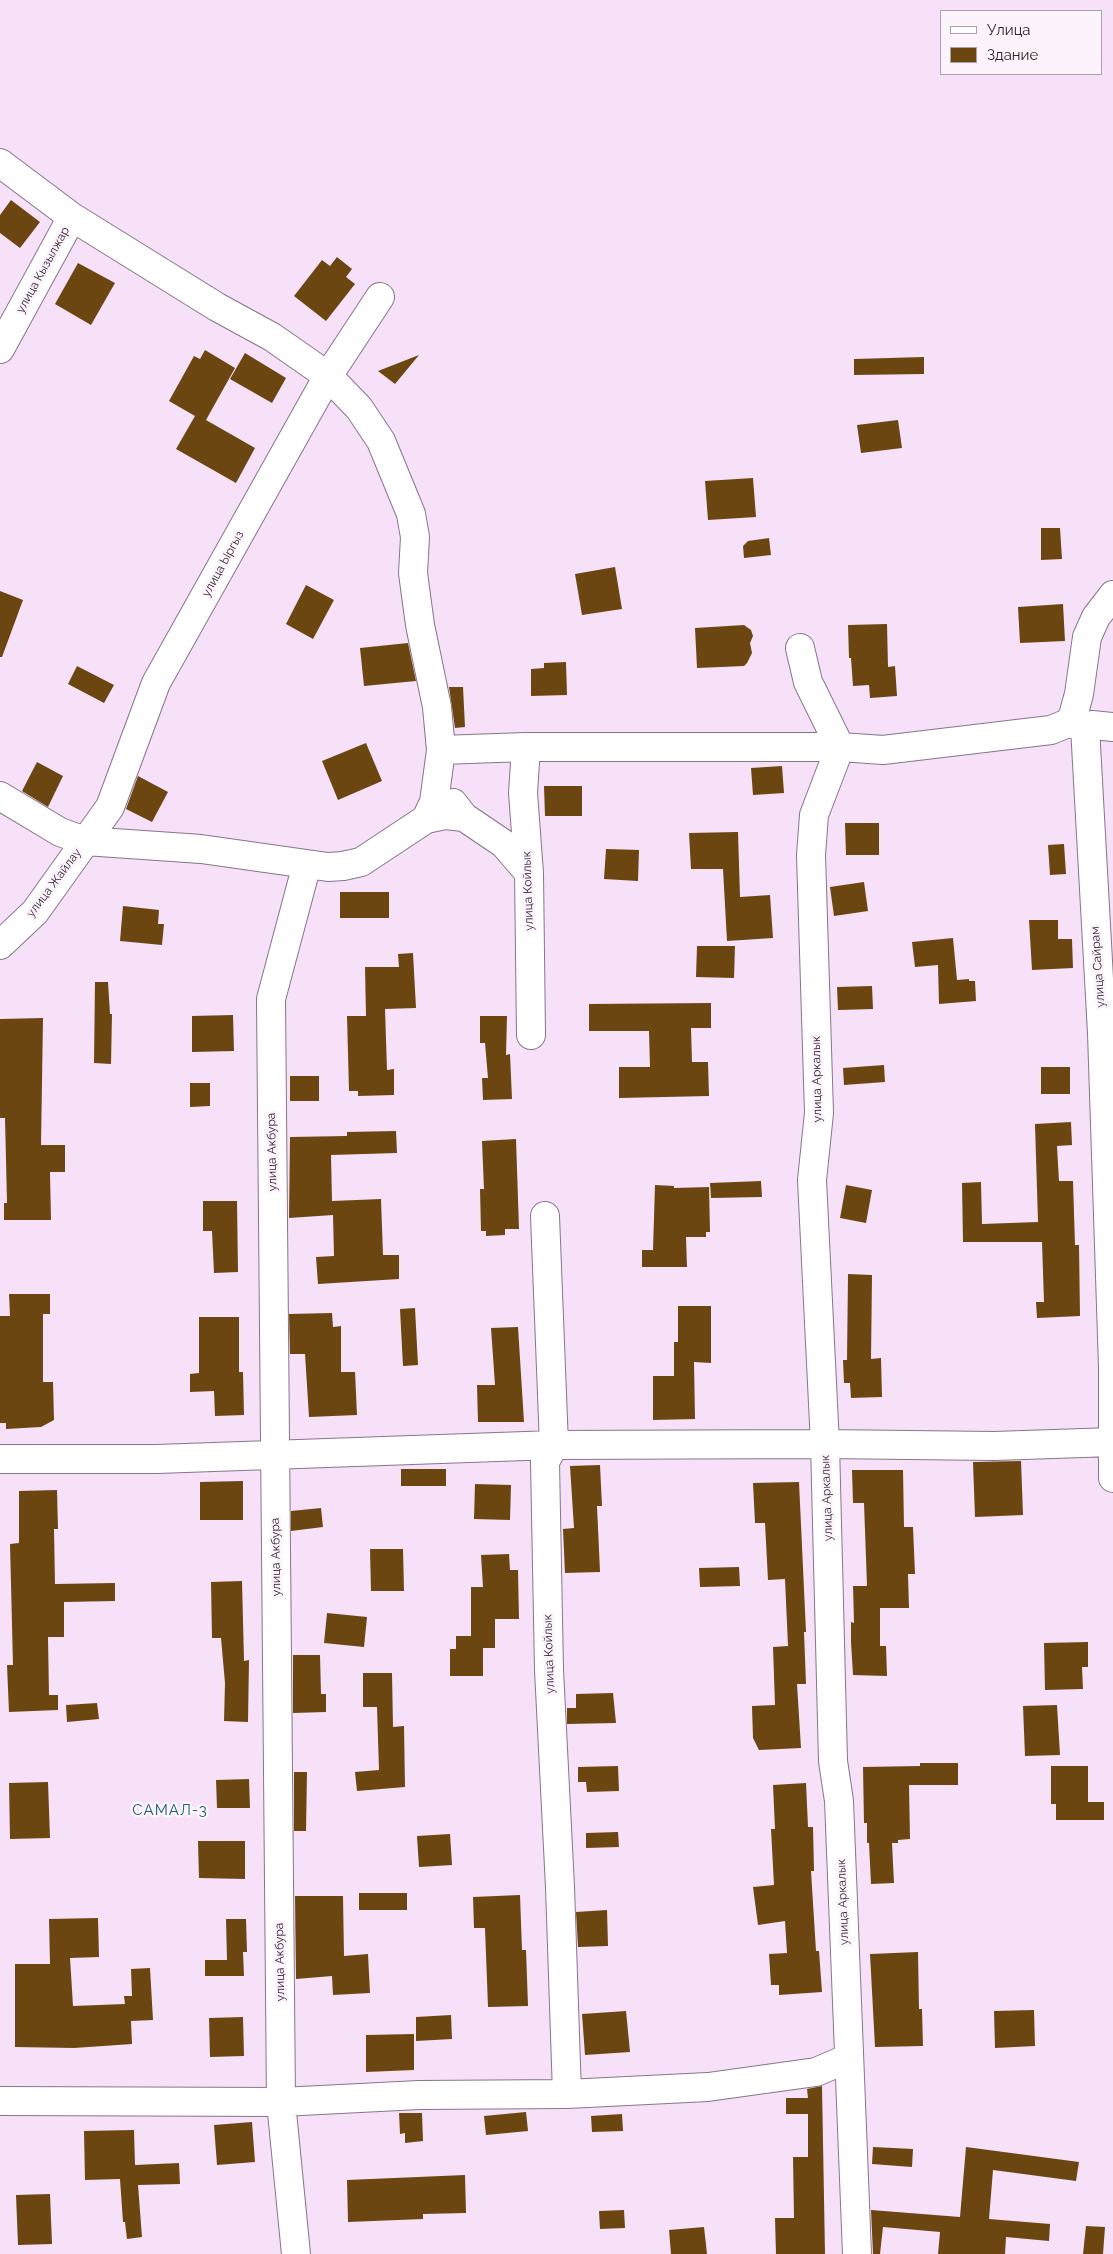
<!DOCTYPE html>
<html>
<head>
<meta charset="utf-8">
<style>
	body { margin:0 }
	#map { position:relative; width:1113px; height:2254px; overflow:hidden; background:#f6e1f8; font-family:Raleway,sans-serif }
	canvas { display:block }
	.legend { position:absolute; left:940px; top:10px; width:162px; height:65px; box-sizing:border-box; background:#fcf3fc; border:1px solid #aaa1aa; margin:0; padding:6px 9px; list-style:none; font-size:15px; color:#2e262e }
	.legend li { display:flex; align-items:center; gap:10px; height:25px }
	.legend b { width:25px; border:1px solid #aaa1aa }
</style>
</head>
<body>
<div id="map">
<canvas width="1113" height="2254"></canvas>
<ul class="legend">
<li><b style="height:6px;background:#fff"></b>Улица</li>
<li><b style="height:14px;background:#6b4610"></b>Здание</li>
</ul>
</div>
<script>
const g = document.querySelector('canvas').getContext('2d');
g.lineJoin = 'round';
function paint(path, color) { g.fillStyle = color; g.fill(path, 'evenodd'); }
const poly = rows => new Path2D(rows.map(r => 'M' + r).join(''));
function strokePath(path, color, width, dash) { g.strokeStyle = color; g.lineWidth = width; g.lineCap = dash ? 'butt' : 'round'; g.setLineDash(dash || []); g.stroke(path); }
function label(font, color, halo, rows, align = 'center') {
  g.font = font + ' Raleway,sans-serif'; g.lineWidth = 5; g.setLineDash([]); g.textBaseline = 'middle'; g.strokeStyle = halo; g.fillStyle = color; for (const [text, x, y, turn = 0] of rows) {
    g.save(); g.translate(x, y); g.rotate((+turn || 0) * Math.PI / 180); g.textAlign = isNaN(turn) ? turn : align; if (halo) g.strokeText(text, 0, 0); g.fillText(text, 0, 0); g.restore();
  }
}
const building = poly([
	[11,200,40,222,20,248,0,233,0,215],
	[337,257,352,269,346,277,355,284,326,321,294,296,322,260,330,266],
	[78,263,115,283,91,325,55,304],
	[205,350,235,368,206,420,255,448,236,483,176,449,195,416,169,401,194,356,200,359],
	[245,353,286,378,272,403,230,379],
	[419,355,395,384,378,371],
	[924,357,924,374,854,375,854,359],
	[898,420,902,448,861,453,857,425],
	[753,478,756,517,708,520,705,481],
	[1041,528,1060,528,1062,559,1041,560],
	[769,538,771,555,744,558,743,546,748,541],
	[615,567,622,609,582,615,575,574],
	[306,585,334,600,313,639,286,624],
	[0,591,23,600,2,657,0,657],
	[1063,604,1065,641,1020,643,1018,607],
	[887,624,888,667,895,666,897,696,870,698,869,685,853,686,851,658,849,658,848,625],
	[744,625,751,630,753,636,750,643,752,653,747,663,744,666,697,668,695,628],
	[408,643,416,681,364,686,360,648],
	[566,662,567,695,531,696,531,669,544,668,544,663],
	[77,666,114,685,104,703,68,684],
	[449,687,463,687,465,727,455,728],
	[366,743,382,781,338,800,322,761],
	[37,762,63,776,48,807,22,791],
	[782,766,784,793,753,795,751,768],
	[138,776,168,792,152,822,126,809],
	[544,786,582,786,582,816,545,816],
	[845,823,879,823,879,855,846,855],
	[738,832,740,897,770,895,773,938,727,941,723,869,691,869,689,833],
	[1064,844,1066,874,1050,875,1048,845],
	[606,849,639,850,638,881,604,879],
	[864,882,868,911,834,916,830,887],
	[340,892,389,892,389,918,340,918],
	[123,906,159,910,158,924,164,924,162,945,120,941],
	[1029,920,1058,920,1058,939,1072,939,1073,968,1032,970],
	[953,938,957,980,969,979,969,981,975,981,976,1001,939,1004,938,965,915,967,912,942],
	[697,946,735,946,734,978,696,977],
	[413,953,416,1008,385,1009,387,1070,394,1069,394,1095,358,1096,358,1091,349,1091,347,1016,366,1016,365,967,399,967,398,954],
	[95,982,108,982,110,1014,112,1014,111,1064,94,1063],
	[872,986,873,1009,838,1010,837,987],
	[711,1003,711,1028,691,1028,692,1062,708,1062,709,1096,619,1098,619,1067,650,1067,649,1031,589,1031,589,1004],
	[233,1015,234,1051,192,1052,192,1016],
	[480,1016,507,1016,506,1055,510,1054,512,1099,483,1100,482,1078,488,1078,485,1043,480,1043],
	[43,1018,41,1145,65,1145,65,1172,50,1172,51,1220,4,1220,4,1203,7,1203,5,1118,0,1118,0,1019],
	[884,1065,885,1082,844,1085,843,1068],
	[1041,1067,1070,1067,1070,1094,1041,1094],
	[290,1076,319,1076,319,1101,290,1101],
	[190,1083,210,1083,210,1106,190,1107],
	[1071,1122,1072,1145,1057,1146,1059,1181,1073,1181,1075,1245,1079,1245,1080,1316,1037,1318,1036,1302,1044,1302,1042,1242,963,1242,962,1183,981,1182,982,1224,1038,1222,1035,1124],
	[396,1131,397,1153,331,1155,332,1201,381,1199,383,1255,399,1255,399,1279,318,1284,316,1257,334,1256,333,1215,289,1218,290,1137,347,1136,347,1132],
	[516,1139,519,1229,505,1229,505,1235,486,1236,486,1231,481,1231,480,1189,484,1189,482,1141],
	[761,1181,762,1197,711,1198,710,1183],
	[655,1185,674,1186,674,1188,709,1187,710,1232,706,1232,706,1237,686,1237,687,1267,642,1267,642,1250,653,1250],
	[846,1185,872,1190,866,1223,840,1218],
	[203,1201,237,1201,238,1272,214,1273,212,1231,203,1231],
	[848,1274,872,1275,871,1359,881,1358,882,1397,851,1398,850,1383,844,1383,843,1360,847,1360],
	[9,1294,50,1294,50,1314,43,1314,43,1382,53,1382,54,1420,41,1427,6,1429,6,1423,0,1423,0,1316,10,1316],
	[678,1306,711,1306,711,1363,694,1362,695,1419,653,1420,653,1376,674,1376,674,1342,678,1342],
	[415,1308,418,1365,403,1366,400,1309],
	[332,1313,333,1327,341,1326,341,1372,355,1372,357,1415,309,1417,305,1354,290,1354,289,1314],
	[199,1317,239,1317,239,1372,243,1372,244,1415,215,1416,214,1391,190,1392,190,1374,199,1373],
	[518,1327,524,1422,478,1422,477,1385,495,1385,491,1328],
	[1021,1461,1023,1515,975,1517,973,1462],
	[600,1465,602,1506,597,1506,600,1572,565,1573,563,1529,574,1528,570,1466],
	[401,1469,446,1469,446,1486,401,1486],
	[852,1470,903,1470,904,1527,913,1527,915,1574,908,1574,909,1608,880,1608,880,1646,886,1646,887,1676,853,1675,851,1642,851,1622,854,1623,853,1586,867,1586,864,1503,853,1503],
	[243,1481,243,1520,200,1520,200,1482],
	[799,1482,806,1632,804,1632,806,1684,797,1684,801,1748,759,1750,753,1738,752,1706,775,1705,773,1647,788,1646,785,1579,768,1580,765,1523,755,1523,753,1483],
	[475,1484,511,1485,510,1520,474,1519],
	[57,1490,58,1529,54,1529,55,1584,115,1583,115,1601,64,1602,64,1637,48,1637,49,1695,58,1695,58,1710,9,1712,7,1665,13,1665,10,1544,19,1543,19,1491],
	[321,1508,323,1527,291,1531,291,1511],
	[370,1549,403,1549,404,1591,371,1591],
	[509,1554,510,1570,518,1570,519,1619,495,1619,495,1648,483,1648,483,1676,450,1676,450,1649,456,1649,456,1636,471,1636,471,1587,483,1587,481,1555],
	[739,1567,740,1586,700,1587,699,1568],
	[242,1581,244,1661,249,1660,248,1722,224,1721,225,1683,221,1638,212,1638,211,1582],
	[327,1613,367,1617,364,1647,324,1643],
	[1088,1642,1088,1667,1082,1667,1083,1689,1045,1690,1044,1643],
	[293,1655,320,1655,321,1694,326,1694,326,1712,293,1713],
	[363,1673,392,1673,393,1727,404,1726,405,1787,357,1791,355,1772,379,1770,377,1707,363,1707],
	[613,1693,616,1723,567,1724,567,1708,576,1708,576,1694],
	[97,1703,99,1719,67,1722,66,1705],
	[1057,1705,1060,1755,1025,1756,1023,1706],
	[920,1763,958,1763,958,1785,909,1785,910,1839,898,1840,898,1843,892,1843,894,1883,871,1884,869,1843,867,1843,867,1823,864,1823,863,1767,920,1766],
	[618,1766,619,1791,587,1792,586,1782,578,1782,578,1767],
	[1051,1766,1088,1766,1088,1802,1104,1802,1104,1820,1056,1820,1056,1804,1051,1804],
	[294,1772,307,1772,306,1831,294,1831],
	[249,1779,250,1808,217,1808,216,1780],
	[48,1782,50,1838,10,1839,9,1783],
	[806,1783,808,1827,813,1827,814,1871,811,1871,816,1951,819,1951,822,1992,779,1995,779,1985,771,1985,769,1954,787,1953,785,1921,758,1925,753,1887,774,1885,771,1829,775,1829,773,1785],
	[618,1832,619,1847,586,1848,586,1833],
	[450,1834,452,1865,419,1867,417,1836],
	[198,1841,245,1841,245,1879,199,1878],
	[359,1893,407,1893,407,1910,359,1910],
	[520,1895,522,1950,526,1950,528,2006,488,2007,485,1928,474,1928,473,1897],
	[295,1896,343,1896,344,1956,368,1954,370,1993,333,1995,332,1976,296,1979],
	[607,1910,608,1946,578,1947,576,1912],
	[98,1918,99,1957,70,1958,73,2006,125,2004,124,1996,132,1996,131,1969,150,1968,153,2020,131,2021,132,2044,74,2048,15,2047,15,1964,50,1964,49,1919],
	[226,1919,246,1919,247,1952,243,1952,244,1976,205,1976,205,1960,227,1960],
	[918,1952,919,2009,922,2009,923,2046,875,2047,870,1954],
	[1034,2010,1035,2046,995,2048,994,2011],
	[626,2011,630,2052,585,2055,582,2014],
	[451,2015,452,2039,416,2041,416,2017],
	[243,2017,244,2056,210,2057,209,2018],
	[414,2034,414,2070,366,2072,366,2035],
	[822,2086,825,2254,776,2254,775,2218,794,2218,793,2157,808,2157,808,2114,786,2114,786,2098,808,2098,807,2089],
	[526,2112,528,2131,486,2135,484,2116],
	[399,2113,422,2113,423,2141,405,2143,405,2133,400,2134],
	[622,2114,623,2131,592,2132,591,2116],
	[252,2122,255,2162,217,2165,214,2125],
	[134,2130,135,2165,179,2163,180,2184,138,2185,142,2237,127,2239,125,2222,123,2222,120,2179,85,2180,84,2131],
	[873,2147,913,2149,912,2167,872,2164],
	[966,2147,1079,2162,1076,2181,993,2170,989,2219,1050,2224,1049,2241,1006,2237,1005,2254,938,2254,940,2232,883,2227,880,2254,873,2254,871,2210,960,2217],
	[465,2175,466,2213,423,2214,423,2219,348,2222,347,2180],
	[50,2194,52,2244,18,2245,16,2195],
	[624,2210,625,2228,600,2229,599,2211],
	[1086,2226,1105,2227,1103,2254,1083,2254],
	[704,2227,707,2254,671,2254,669,2230]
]);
const minor = poly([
	[0,163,72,217,217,307,272,337,328,376,359,408,381,441,411,514,415,537,413,573,420,625,437,707,441,750,434,802,426,819],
	[0,349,72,217],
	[800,648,808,682,840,747,814,815,811,855,819,1113,812,1180,825,1444,833,1761,839,1801,857,2254],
	[1068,723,1085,727,1092,725,1113,727],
	[1085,727,1102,1033,1113,1367,1113,1478],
	[526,747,523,793,529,873,531,1035],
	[441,750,526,747,840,747,883,750,1051,730,1068,723,1073,716,1079,694,1087,637,1096,617,1113,595],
	[0,796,60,832,85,841,201,849,328,867,343,866,361,862,426,819,445,815,464,817],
	[453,803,464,817,504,844,529,873],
	[0,945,35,912,110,807,156,683,328,376,380,297],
	[545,1216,554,1445,545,1462,549,1670,560,1887,567,2094],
	[0,1459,157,1459,554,1445,825,1444,994,1446,1113,1442],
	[0,2101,281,2102,419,2095,567,2094,708,2087,816,2072,849,2058],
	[296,2254,281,2102,271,999,307,864]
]);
const streetNames = [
	["улица Кызылжар",43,270,-61],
	["улица Ыргыз",223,564,-61],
	["улица Жайлау",54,883,-53],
	["улица Койлык",528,891,-92],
	["улица Сайрам",1098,967,-94],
	["улица Аркалык",817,1079,-91],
	["улица Акбура",272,1152,-91],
	["улица Аркалык",827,1498,-92],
	["улица Акбура",276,1557,-91],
	["улица Койлык",549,1654,-92],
	["улица Аркалык",843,1902,-92],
	["улица Акбура",280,1962,-91]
];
const quarterNames = [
	["САМАЛ-3",170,1810]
];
paint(building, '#6b4610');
strokePath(minor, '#88758a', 30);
strokePath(minor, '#fff', 28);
label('12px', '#2e262e', '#fcf3fc', streetNames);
g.letterSpacing = '1px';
label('15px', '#1b607c', '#fcf3fc', quarterNames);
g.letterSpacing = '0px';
</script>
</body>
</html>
